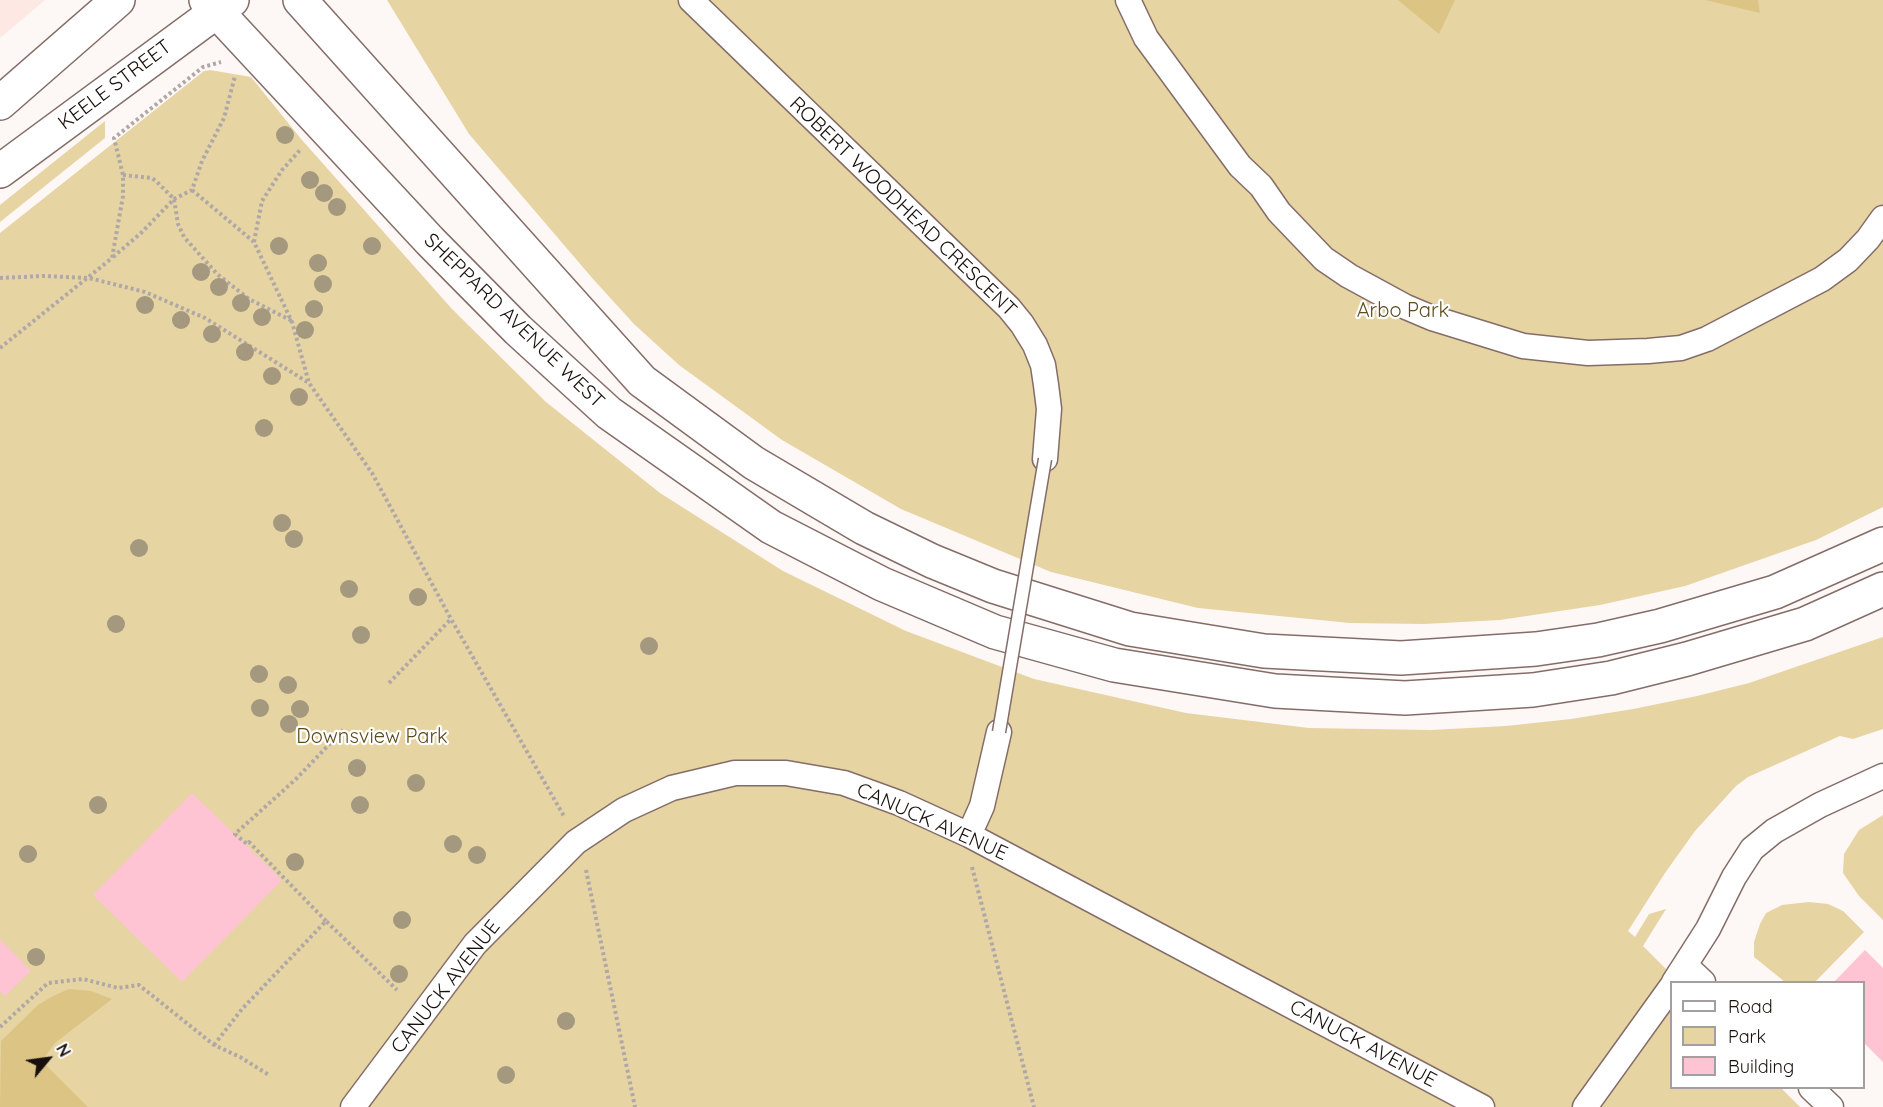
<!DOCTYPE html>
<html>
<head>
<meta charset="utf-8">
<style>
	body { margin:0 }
	#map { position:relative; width:1883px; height:1107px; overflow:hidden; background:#fdf7f6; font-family:Quicksand,sans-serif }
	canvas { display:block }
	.legend { position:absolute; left:1670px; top:981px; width:195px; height:108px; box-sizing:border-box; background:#fff; border:2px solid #a39f9f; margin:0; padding:8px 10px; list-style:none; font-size:18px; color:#18100e }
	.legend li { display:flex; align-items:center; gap:12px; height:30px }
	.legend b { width:30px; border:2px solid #a39f9f }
	.north { position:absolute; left:18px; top:1029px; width:60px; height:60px; -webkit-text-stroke:4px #fff; paint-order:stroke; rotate:61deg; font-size:16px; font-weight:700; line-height:24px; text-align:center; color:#18100e }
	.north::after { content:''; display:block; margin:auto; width:21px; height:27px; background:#18100e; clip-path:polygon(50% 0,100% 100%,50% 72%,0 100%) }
</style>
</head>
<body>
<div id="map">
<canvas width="1883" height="1107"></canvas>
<ul class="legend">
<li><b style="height:8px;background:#fff"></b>Road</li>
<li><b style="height:16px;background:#e7d4a3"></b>Park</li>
<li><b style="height:16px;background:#fec4d3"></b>Building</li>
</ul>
<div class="north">N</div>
</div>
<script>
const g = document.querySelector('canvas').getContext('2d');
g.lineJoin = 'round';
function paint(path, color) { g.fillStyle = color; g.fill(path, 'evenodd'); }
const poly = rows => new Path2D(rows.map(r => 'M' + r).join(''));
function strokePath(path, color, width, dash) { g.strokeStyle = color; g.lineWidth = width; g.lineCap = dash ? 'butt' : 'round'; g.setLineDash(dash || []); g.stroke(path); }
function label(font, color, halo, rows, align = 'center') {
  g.font = font + ' Quicksand,sans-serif'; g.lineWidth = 4.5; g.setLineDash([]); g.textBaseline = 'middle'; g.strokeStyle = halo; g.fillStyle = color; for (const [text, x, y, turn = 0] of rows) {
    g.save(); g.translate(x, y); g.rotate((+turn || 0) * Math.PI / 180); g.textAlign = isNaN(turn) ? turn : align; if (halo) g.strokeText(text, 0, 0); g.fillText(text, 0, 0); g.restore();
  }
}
const built = poly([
	[0,0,45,0,0,38]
]);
const green = poly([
	[387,0,1883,0,1883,507,1816,540,1685,586,1600,605,1500,620,1424,624,1350,623,1198,608,1051,572,901,509,782,440,679,365,634,324,593,279,469,134],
	[210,70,251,77,302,140,452,309,546,402,660,493,783,571,906,631,1034,679,1186,713,1309,728,1431,730,1506,726,1571,719,1633,709,1697,696,1749,683,1883,637,1883,729,1853,739,1840,736,1748,777,1736,786,1695,831,1665,873,1628,931,1635,937,1649,914,1666,909,1643,946,1679,982,1672,982,1672,1088,1781,1088,1800,1107,0,1107,0,233,204,71],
	[105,121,105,138,0,222,0,205],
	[1883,815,1883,920,1859,896,1843,873,1844,854,1859,830],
	[1809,902,1828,904,1843,911,1864,932,1815,982,1785,982,1754,957,1754,942,1760,924,1766,913,1782,905]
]);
const forest = poly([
	[1398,0,1455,0,1439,34],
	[1705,0,1758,0,1760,13],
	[69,989,91,991,112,999,55,1043,42,1061,88,1107,0,1107,1,1041,38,1005,53,996]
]);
const building = poly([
	[192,793,282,880,182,982,93,895],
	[0,939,31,971,5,996,0,992],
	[1865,950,1883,968,1883,1062,1864,1043,1864,982,1834,982]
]);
const path = poly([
	[123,175,152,178,156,181,174,199,178,224,184,237,217,274,249,299,292,321],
	[192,190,254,242,292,322,309,383,372,473,451,619,565,818],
	[254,242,262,201,282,170,301,149],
	[113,257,141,233,174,199,192,190,202,161,224,118,235,76],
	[0,278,43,276,89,278,145,292,205,318,309,383],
	[0,348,112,258,123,196,123,175,114,138,203,67,221,62],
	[389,683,451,619],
	[972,867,1034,1107],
	[586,870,635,1107],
	[326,921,249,842,247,844,235,834,296,779,343,730],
	[0,1027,48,983,83,979,118,988,139,985,214,1045,240,1057,269,1075],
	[214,1045,242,1009,326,921,397,990]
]);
const minor = poly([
	[691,0,1009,308,1022,324,1035,345,1043,365,1046,385,1049,409,1045,459],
	[1128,0,1146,38,1240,166,1261,186,1279,212,1324,259,1349,276,1406,307,1432,318,1523,346,1588,353,1648,351,1681,348,1707,339,1822,279,1848,260,1868,239,1883,218],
	[969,835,982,806,999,732],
	[1686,966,1703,982],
	[1674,982,1708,929,1734,877,1752,849,1774,831,1820,805,1883,776],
	[1811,1088,1831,1107],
	[353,1107,475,944,576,842,624,810,672,788,735,773,786,773,844,783,899,803,969,835,1482,1107],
	[1585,1107,1672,986]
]);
const secondary = poly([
	[206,0,430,241,518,330,609,413,771,527,882,584,995,632,1114,665,1275,691,1405,698,1533,690,1611,678,1687,659,1805,624,1883,589],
	[300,0,642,381,754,463,864,528,932,561,993,586,1130,629,1264,651,1401,658,1536,649,1598,640,1660,626,1775,592,1883,544],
	[0,103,118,0],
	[0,171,232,0]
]);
const serviceBridge = poly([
	[999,732,1045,459]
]);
const trees = [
	[285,135],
	[310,180],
	[324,193],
	[337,207],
	[279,246],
	[372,246],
	[318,263],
	[201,272],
	[323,284],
	[219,287],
	[241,303],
	[145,305],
	[314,309],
	[262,317],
	[181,320],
	[305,330],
	[212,334],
	[245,352],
	[272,376],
	[299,397],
	[264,428],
	[282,523],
	[294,539],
	[139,548],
	[349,589],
	[418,597],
	[116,624],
	[361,635],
	[649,646],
	[259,674],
	[288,685],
	[260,708],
	[300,709],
	[289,724],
	[357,768],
	[416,783],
	[98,805],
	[360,805],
	[453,844],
	[28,854],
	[477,855],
	[295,862],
	[402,920],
	[36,957],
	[399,974],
	[566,1021],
	[506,1075]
];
const streetNames = [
	["KEELE STREET",115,85,-37],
	["ROBERT WOODHEAD CRESCENT",903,207,44],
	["SHEPPARD AVENUE WEST",514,321,44],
	["CANUCK AVENUE",932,822,24],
	["CANUCK AVENUE",446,987,-52],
	["CANUCK AVENUE",1363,1044,28]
];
const parkNames = [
	["Arbo Park",1403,311],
	["Downsview Park",372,737]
];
paint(built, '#fde8e4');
paint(green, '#e7d4a3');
paint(forest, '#dcc485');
paint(building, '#fec4d3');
strokePath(minor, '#846d68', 27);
strokePath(secondary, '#846d68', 36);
strokePath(path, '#afa8a7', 4, [3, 3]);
strokePath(minor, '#fff', 24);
strokePath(secondary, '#fff', 33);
strokePath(serviceBridge, '#846d68', 15, []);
strokePath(serviceBridge, '#fff', 12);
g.fillStyle = '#a4987e';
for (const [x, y] of trees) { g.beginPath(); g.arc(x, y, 9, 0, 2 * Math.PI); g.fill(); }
label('20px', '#18100e', '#fff', streetNames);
label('20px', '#5c4b1b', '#fff', parkNames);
</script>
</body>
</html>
